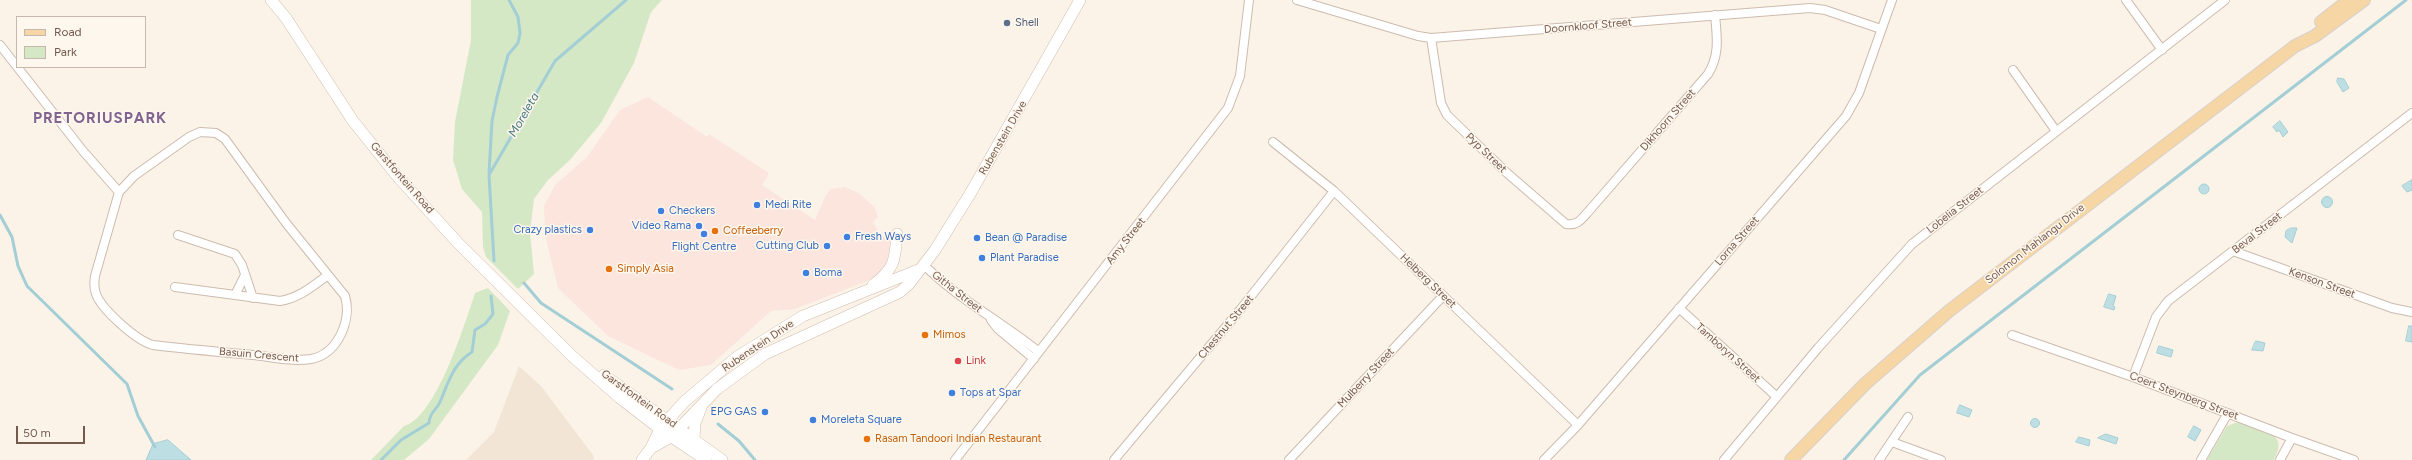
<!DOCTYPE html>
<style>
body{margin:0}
#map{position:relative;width:2412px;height:460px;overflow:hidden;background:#fbf3e7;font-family:Figtree,sans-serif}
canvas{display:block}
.legend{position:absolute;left:16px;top:16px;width:130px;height:52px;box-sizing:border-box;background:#fef7ee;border:1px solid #c7b8ae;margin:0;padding:5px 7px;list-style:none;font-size:12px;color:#745a4d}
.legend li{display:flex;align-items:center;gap:8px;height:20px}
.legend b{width:20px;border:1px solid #c7b8ae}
.scale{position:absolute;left:16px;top:426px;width:69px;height:18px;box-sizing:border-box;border:2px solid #745a4d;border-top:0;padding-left:5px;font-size:12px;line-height:14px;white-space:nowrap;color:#745a4d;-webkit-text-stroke:3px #fef7ee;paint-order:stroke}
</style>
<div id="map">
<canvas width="2412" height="460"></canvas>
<ul class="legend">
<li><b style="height:5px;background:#f6d6a4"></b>Road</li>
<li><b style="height:11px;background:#d5e8c6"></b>Park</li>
</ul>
<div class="scale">50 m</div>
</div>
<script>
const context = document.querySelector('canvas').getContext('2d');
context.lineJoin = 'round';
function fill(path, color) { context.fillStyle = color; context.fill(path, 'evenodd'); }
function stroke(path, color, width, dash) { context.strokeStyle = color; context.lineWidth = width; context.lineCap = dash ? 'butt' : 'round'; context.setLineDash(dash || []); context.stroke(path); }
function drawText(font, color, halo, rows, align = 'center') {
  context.font = font + ' Figtree,sans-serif'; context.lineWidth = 3; context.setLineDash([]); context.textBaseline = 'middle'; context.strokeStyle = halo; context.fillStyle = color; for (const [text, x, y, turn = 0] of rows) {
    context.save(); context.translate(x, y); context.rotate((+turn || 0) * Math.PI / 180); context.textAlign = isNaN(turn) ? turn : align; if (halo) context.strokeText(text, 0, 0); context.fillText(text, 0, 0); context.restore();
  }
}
const residential = new Path2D(`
 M519,366L541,386L593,455L594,460H466L494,432Z`);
const commercial = new Path2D(`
 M648,97L707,137L709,134L769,173L762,185L815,220L826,195L831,189L845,187L860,194L875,208L878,217L873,222L881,236L887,237L892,242L891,262L875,278L795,309L771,311L711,365L679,370L608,336L558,288L545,235L544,206L555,185L587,157L620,110Z`);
const green = new Path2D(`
 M471,0H662L651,12L634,63L601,123L569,161L548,180L534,199L530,232L534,274L518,289L486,257L483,247L482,212L462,189L453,160L455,122L471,40Z
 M488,288L510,311L498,345L429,439L404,460H371L404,426C436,418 465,323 475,293Z
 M2235,423C2242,422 2249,426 2256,428C2275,435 2285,438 2274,460H2207L2227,426Z`);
const water = new Path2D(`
 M2338,78L2344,79L2349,88L2343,92L2337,82Z
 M2280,121L2288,132L2283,137L2279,130L2277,132L2273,127Z
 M2412,180V190L2407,192L2402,186Z
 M2199 189a5 5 0 1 1 10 0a5 5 0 1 1-10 0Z
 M2321.5 202a5.5 5.5 0 1 1 11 0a5.5 5.5 0 1 1-11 0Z
 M2291,228H2297L2292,243L2285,237L2286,231Z
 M2109,294L2116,296L2113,306L2115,307L2114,310L2104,307Z
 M2409,326H2412V342L2406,341Z
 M2256,341L2265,343L2263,351L2252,350Z
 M2159,346L2173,350L2171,357L2157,353Z
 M1960,405L1972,410L1969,417L1957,413Z
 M2030.5 423a4.5 4.5 0 1 1 9 0a4.5 4.5 0 1 1-9 0Z
 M2194,426L2201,430L2195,441L2188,437Z
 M2106,434L2118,438L2116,444L2098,438Z
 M2079,437L2090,440L2089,446L2076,442Z
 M168,440L191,460H146L153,444Z`);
const stream = new Path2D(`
 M489,173L492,121L497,97L508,55L518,43L520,33L518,17L509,0
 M0,215L12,237L18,266L27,286L127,384L138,416L155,447
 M494,261L489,175L555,61L626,0
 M524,283L541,303L672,389
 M718,424L739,441L755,460
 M381,460L401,440L429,423C430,411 436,411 440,402C449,381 453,364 472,352L475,330L485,324L493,314L491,296
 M1844,460L1920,375L2406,0`);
const street = new Path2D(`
 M1297,0L1418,36L1431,38L1810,8L1825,10L1881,29
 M2126,0L2162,50
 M1431,38L1441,103L1447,115L1507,173L1566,224C1577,226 1581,220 1588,212L1708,74C1720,55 1717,37 1715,15
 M0,45L83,151L119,192
 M2013,70L2056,131
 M200,132L216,133L225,139L286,223L345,296C352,320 338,354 311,359C292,362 272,357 253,355C220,352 186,349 153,345C137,341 102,310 96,294C94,288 94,282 95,276L119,192L134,176L189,137Z
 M1273,142L1334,191L1578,425
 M178,235L235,254L242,265L253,298
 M2233,251L2392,308L2412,312
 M924,265C958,299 1002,322 1039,352
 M175,287L280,301C299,298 313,286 328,275
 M235,295L245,275
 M1679,308L1777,397
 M991,320L998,329L1034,359
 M2012,335L2133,377L2292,438L2354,460
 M2133,377L2156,317L2168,301L2412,113
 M1892,442L1941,460
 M955,460L1228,108L1240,76L1249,0
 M1114,460L1240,310L1334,191
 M1289,460L1443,296
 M1544,460L1578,425L1846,116L1859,93L1892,0
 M1724,460L1818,348L1912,244L2225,0
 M1879,460L1908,417
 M2201,460L2228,413
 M2280,460L2292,438`);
const secondary = new Path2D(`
 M271,0L286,18L353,121L398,177L458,243L572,356L620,398L660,429L706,460
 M873,285C895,269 895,260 897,234
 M604,375L722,460
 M694,439L695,423L701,408
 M651,448L671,437L717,389L765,354L900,292L909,284L935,250L970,194L1080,0
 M642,460L651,448L660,429L684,402L737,357L803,316L918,270`);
const primary = new Path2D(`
 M2321,22L2349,0
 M1791,460L1865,384L1949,311L2295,46L2315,36L2364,0`);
const markers = [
 [1007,23,4,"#5c6f8a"],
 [757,205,4,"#3f7fe0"],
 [661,211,4,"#3f7fe0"],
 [699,226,4,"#3f7fe0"],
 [590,230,4,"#3f7fe0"],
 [715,231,4,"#e8710a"],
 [704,234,4,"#3f7fe0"],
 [847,237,4,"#3f7fe0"],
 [977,238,4,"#3f7fe0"],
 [827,246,4,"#3f7fe0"],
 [982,258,4,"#3f7fe0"],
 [609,269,4,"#e8710a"],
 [806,273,4,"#3f7fe0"],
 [925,335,4,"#e8710a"],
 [958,361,4,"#e0444e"],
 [952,393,4,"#3f7fe0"],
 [765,412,4,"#3f7fe0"],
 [813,420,4,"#3f7fe0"],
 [867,439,4,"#e8710a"]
];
const serviceNames = [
 ["Shell",1015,23]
];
const streetNames = [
 ["Doornkloof Street",1588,26,-5],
 ["Dikhoorn Street",1668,120,-49],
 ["Rubenstein Drive",1003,138,-60],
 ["Pyp Street",1486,153,44],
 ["Garstfontein Road",402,178,49],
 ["Lobelia Street",1955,210,-38],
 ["Beval Street",2257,233,-38],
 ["Amy Street",1126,241,-52],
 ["Lorna Street",1737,241,-49],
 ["Solomon Mahlangu Drive",2035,244,-38],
 ["Helberg Street",1428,281,44],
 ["Kenson Street",2322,283,20],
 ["Githa Street",957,292,38],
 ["Chestnut Street",1226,327,-50],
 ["Rubenstein Drive",758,346,-34],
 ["Tamboryn Street",1728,353,42],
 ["Basuin Crescent",259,355,5],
 ["Mulberry Street",1366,378,-47],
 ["Coert Steynberg Street",2184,396,21],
 ["Garstfontein Road",639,399,36]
];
const shopNames = [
 ["Medi Rite",765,205],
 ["Checkers",669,211],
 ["Video Rama",691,226,"right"],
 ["Crazy plastics",582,230,"right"],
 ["Fresh Ways",855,237],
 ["Bean @ Paradise",985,238],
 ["Cutting Club",819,246,"right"],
 ["Flight Centre",704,247,"center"],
 ["Plant Paradise",990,258],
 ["Boma",814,273],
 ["Tops at Spar",960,393],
 ["EPG GAS",757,412,"right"],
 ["Moreleta Square",821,420]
];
const foodNames = [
 ["Coffeeberry",723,231],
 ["Simply Asia",617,269],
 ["Mimos",933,335],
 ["Rasam Tandoori Indian Restaurant",875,439]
];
const healthNames = [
 ["Link",966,361]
];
const waterNames = [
 ["Moreleta",524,115,-60]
];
const districtNames = [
 ["PRETORIUSPARK",100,119]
];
fill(residential, '#f3e5d6');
fill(commercial, '#fbe5dc');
fill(green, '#d5e8c6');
fill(water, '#bddfe4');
stroke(water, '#a3ced5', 1);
stroke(stream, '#a3ced5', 3);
stroke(street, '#cdbbae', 10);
stroke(secondary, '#d1bdae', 12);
stroke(primary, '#d8d1cd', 14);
stroke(street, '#fff', 8);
stroke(secondary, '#fff', 11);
stroke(primary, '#f6d6a4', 12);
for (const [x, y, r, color] of markers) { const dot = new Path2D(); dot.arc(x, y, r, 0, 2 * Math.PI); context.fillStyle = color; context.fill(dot); stroke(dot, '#fef7ee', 1.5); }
drawText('11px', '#4e5e75', '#fef7ee', serviceNames, 'left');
drawText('11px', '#745a4d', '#fef7ee', streetNames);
drawText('11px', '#366cbe', '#fef7ee', shopNames, 'left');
drawText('11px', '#c56008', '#fef7ee', foodNames, 'left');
drawText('11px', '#be3a42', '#fef7ee', healthNames, 'left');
drawText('italic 12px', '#44777f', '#fef7ee', waterNames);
context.letterSpacing = '1px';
drawText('bold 15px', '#816590', '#fef7ee', districtNames);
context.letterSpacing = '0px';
</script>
